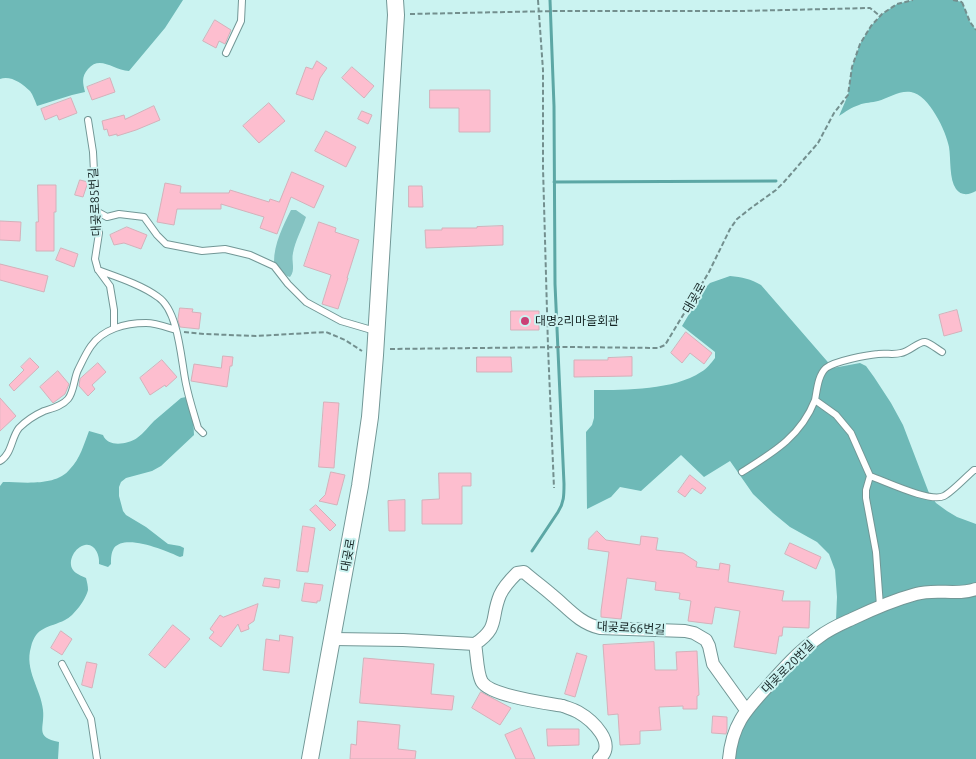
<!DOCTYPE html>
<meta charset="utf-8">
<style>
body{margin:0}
canvas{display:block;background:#cbf3f1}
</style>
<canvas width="976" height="759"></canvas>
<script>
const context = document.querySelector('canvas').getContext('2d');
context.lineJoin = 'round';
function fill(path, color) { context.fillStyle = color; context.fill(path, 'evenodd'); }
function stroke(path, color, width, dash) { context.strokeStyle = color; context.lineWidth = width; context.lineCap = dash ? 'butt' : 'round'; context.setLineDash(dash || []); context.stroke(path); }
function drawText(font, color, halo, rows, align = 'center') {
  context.font = font + ' Ubuntu,"Noto Sans KR",sans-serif'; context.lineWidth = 4; context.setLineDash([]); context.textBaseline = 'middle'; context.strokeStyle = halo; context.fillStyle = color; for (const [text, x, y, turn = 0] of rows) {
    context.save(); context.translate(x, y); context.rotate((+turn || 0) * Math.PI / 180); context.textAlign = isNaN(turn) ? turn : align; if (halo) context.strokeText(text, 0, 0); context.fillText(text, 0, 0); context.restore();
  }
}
const green = new Path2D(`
 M291,210H296L306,217C302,229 295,241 293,253C291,261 296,270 290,277L287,276L274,262C274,244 283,226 291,210Z`);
const forest = new Path2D(`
 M0,0H183L165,28L129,71C113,70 100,55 88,69C81,77 83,83 85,92L72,95L37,106C35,101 33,95 30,91C22,83 10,75 0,79Z
 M913,0H953L962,2L970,22L976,30V191C969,195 961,196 956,189C949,179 951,159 949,147C946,131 929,95 911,92C900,90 888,98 878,101C872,103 865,102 859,105C852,107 845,112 839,116L848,95L852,67L860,44L871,26L882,14L897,4Z
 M730,276C742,277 751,279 761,285L833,368L860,363L866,366L874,377L891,403L903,425L929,493L936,503L947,511L957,517L976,524V759H734L740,733L747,720L757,707L836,620L837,597L835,570L829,554L817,542L790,527L773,513L753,494L730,461L704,477L681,455L641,491L620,487L611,497L587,509L586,432L592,425L594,418V390C626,390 674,390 701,372C707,369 711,363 715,358V352L682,326L704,289L710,283Z
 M186,397L193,415L194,435L161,466L152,471L126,478L121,482L119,487V496L123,511L126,515L146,527L168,544L180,546L184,548L183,556L180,557C167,551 125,533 114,548C111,553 111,558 111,564L108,567L99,564C100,556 95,543 85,545C75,547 67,561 73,570C76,574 82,576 86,578C87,582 88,586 88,590C86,599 74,616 65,620C49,628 36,626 31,647C24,670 41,689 43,710C45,728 34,737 59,742L58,759H0V486L3,482C23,482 56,487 70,469C80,459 84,444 89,431L103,435C108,448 128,444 137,438C144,433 149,426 154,421C163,413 172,406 181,398Z`);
const stream = new Path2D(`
 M554,182L776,181
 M532,551L558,512C564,503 564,495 564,484L555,284L554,106L550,0`);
const building = new Path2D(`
 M215,20L231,30L225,44L219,41L216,48L203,41Z
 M317,61L327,68L320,78L313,100L296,94L306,67L312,69Z
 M352,67L374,86L364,98L342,78Z
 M110,78L115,92L92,100L87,87Z
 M430,90H490V132H459V108H430Z
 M71,98L77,113L59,120L57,115L45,120L41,109Z
 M269,103L285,121L259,143L243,126Z
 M154,106L160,120L136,130L117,136V134L109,136L107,129L104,130L102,121L124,115L125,119Z
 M362,111L372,115L368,124L358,119Z
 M326,131L356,147L346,167L315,151Z
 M292,172L324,186L314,208L291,197L277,234L260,228L264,217L221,204V209H177L174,225L157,222L165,183L181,186L180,193H229L230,190L269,202L270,199L279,202Z
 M80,180L88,182L83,197L75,195Z
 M38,185H56V212H54V251H36V222H38Z
 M409,186H422L423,207H409Z
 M0,221L21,222L20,241L0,240Z
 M319,222L336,228L335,232L359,240L347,278H348L338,309L322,304L331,275L304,266Z
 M503,226V245L426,248L425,230H442V228H477V227Z
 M127,227L147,235L141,249L124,243L114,245L110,235Z
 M61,248L78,254L74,267L56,260Z
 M0,264L48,276L44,292L0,280Z
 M180,308L193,309L192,312L201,313L199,329L180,327L178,320Z
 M957,310L962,331L944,336L939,315Z
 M511,311H539V330H511Z
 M686,332L712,353L704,364L690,353L682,363L671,353Z
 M223,356L233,357L232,366H230L227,387L191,381L194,364L221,368Z
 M477,357H511L512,372H477Z
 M632,357V376L574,377V360H608V358Z
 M30,358L39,367L14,391L9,385L24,370L21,367Z
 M162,360L177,377L166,387L165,385L150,395L140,378Z
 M98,363L106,372L92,385L95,389L88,396L79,386L80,379Z
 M58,371L69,384L65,394L53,403L40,387Z
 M0,398L16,416L0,431Z
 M324,402L339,403L334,468L319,467Z
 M331,472L345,475L337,505L319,501L325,495Z
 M439,473H471V486H462V524H422V500L439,499Z
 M690,475L706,488L701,494L692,488L685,497L678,492Z
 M405,500V531H389L388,501Z
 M316,505L336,525L330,531L310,510Z
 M303,526L315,528L308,572L297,571Z
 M597,531L606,540L640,545L641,536L658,538L656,550L683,553L697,562L696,567L719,570L720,563L730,565L728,582L784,591L782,601H810L809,628L783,627L782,636H779L776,654L734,647L740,611L715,607L712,624L688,621L691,601L679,599L680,593L655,590L656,582L627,578L621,619L601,617V611L609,552L588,549L589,539Z
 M790,543L821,557L816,569L785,554Z
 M265,578L280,580L279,588L263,586Z
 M305,583L323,585L320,601H317V603L302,601Z
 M258,604L254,621L248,625L249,629L241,632L238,624L221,647L209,638L214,632L210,629L220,615L223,617Z
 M173,625L190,639L165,668L149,655Z
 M61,631L72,639L62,655L51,648Z
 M280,635L293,637L289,673L263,670L266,639L279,641Z
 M654,642L655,670H677L676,652L697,651L699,695L697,696V709H683V706L659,707L661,730L640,731V744L620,745L618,714L608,715L603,645Z
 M577,653L587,656L575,697L565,694Z
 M364,658L434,664L431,694L454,696L452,710L360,703Z
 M87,662L97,664L92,688L82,685Z
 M481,692L511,708L500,725L472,708Z
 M713,716L727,717V730L726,734L712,733Z
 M358,721L400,725L398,749L416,751L415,759H350L351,744L356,745Z
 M521,728L535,759H516L505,735Z
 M547,729H579V745L548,746Z`);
const path = new Path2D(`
 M538,0L543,70V168L548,347L554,488
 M953,0L962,2
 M962,2L970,22L976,30
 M410,14L557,11H742L870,8L880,16
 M184,332L205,334L256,336L326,332L345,340L362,351
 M390,349L566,347L658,348L665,345L709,272L730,229L737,219L751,208L776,190L784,182L818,143L834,113L848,95L852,67L860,44L871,26L882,14L897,4L913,0`);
const service = new Path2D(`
 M226,53L241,21L242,0
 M88,120L93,152L96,211L99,233L95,259L98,270C117,277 142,285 158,297C179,311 181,361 186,384C189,399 194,414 198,428L203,433
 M96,211L107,217L119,214L144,217L157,235L166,244L202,251L225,249L250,255L274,266L288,284L306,302L341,321L375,331
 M99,271L110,286L114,310V328
 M0,461C12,454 11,438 19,428C26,421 35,415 44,411C53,408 62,406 68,399C74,392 74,378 78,370C82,362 86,353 91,346C103,329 125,323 146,323C156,323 166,327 176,330
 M742,472C774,452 801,436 815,400
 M870,476C885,481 930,503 944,496C952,492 967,476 974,470H976
 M880,606L876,552L866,498V490L870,476L851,433L836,415L815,400C817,390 818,375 826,368C835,361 867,355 878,354C886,353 894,355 901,353C909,352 919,341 925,342C930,343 937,349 942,352
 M62,664L91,719L97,759`);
const minor = new Path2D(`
 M333,639L403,640L475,644C500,627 490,619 500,595C504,586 511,579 517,573L524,572C533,580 543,587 552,595C568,608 579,623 600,628L685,631L694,633L706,640L709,646L713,664L746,710
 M475,644C477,654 477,674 482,682C491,696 546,703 563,706C568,708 573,709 578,712C592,720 618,744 599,759
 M729,759C732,725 745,711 767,687C783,669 799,651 819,637C829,629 841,624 852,619C873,609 894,600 916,594C936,588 957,596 976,589`);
const tertiary = new Path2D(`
 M310,759L360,486L370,417L375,355L396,15L395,0`);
const markers = [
 [525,321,5,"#cb4076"]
];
const streetNames = [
 ["대곶로85번길",95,202,-93],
 ["대곶로",694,298,-60],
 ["대곶로",348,555,-80],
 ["대곶로66번길",631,628,3],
 ["대곶로20번길",788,667,-45]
];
const poiNames = [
 ["대명2리마을회관",535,321]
];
fill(green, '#85c3c2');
fill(forest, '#6eb9b7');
stroke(stream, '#5ca7a5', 3);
fill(building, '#fdbecf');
stroke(building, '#d3b1ba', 1);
stroke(service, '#729796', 8);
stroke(minor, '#729796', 14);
stroke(tertiary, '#729796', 18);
stroke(path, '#738f8e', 2, [5, 2.5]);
stroke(service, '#fff', 6);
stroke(minor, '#fff', 12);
stroke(tertiary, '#fff', 16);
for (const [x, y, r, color] of markers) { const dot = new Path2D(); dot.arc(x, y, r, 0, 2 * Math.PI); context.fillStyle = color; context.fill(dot); stroke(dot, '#cbf3f1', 2); }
drawText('12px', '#162525', '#cbf3f1', streetNames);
drawText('12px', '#162525', '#cbf3f1', poiNames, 'left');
</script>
